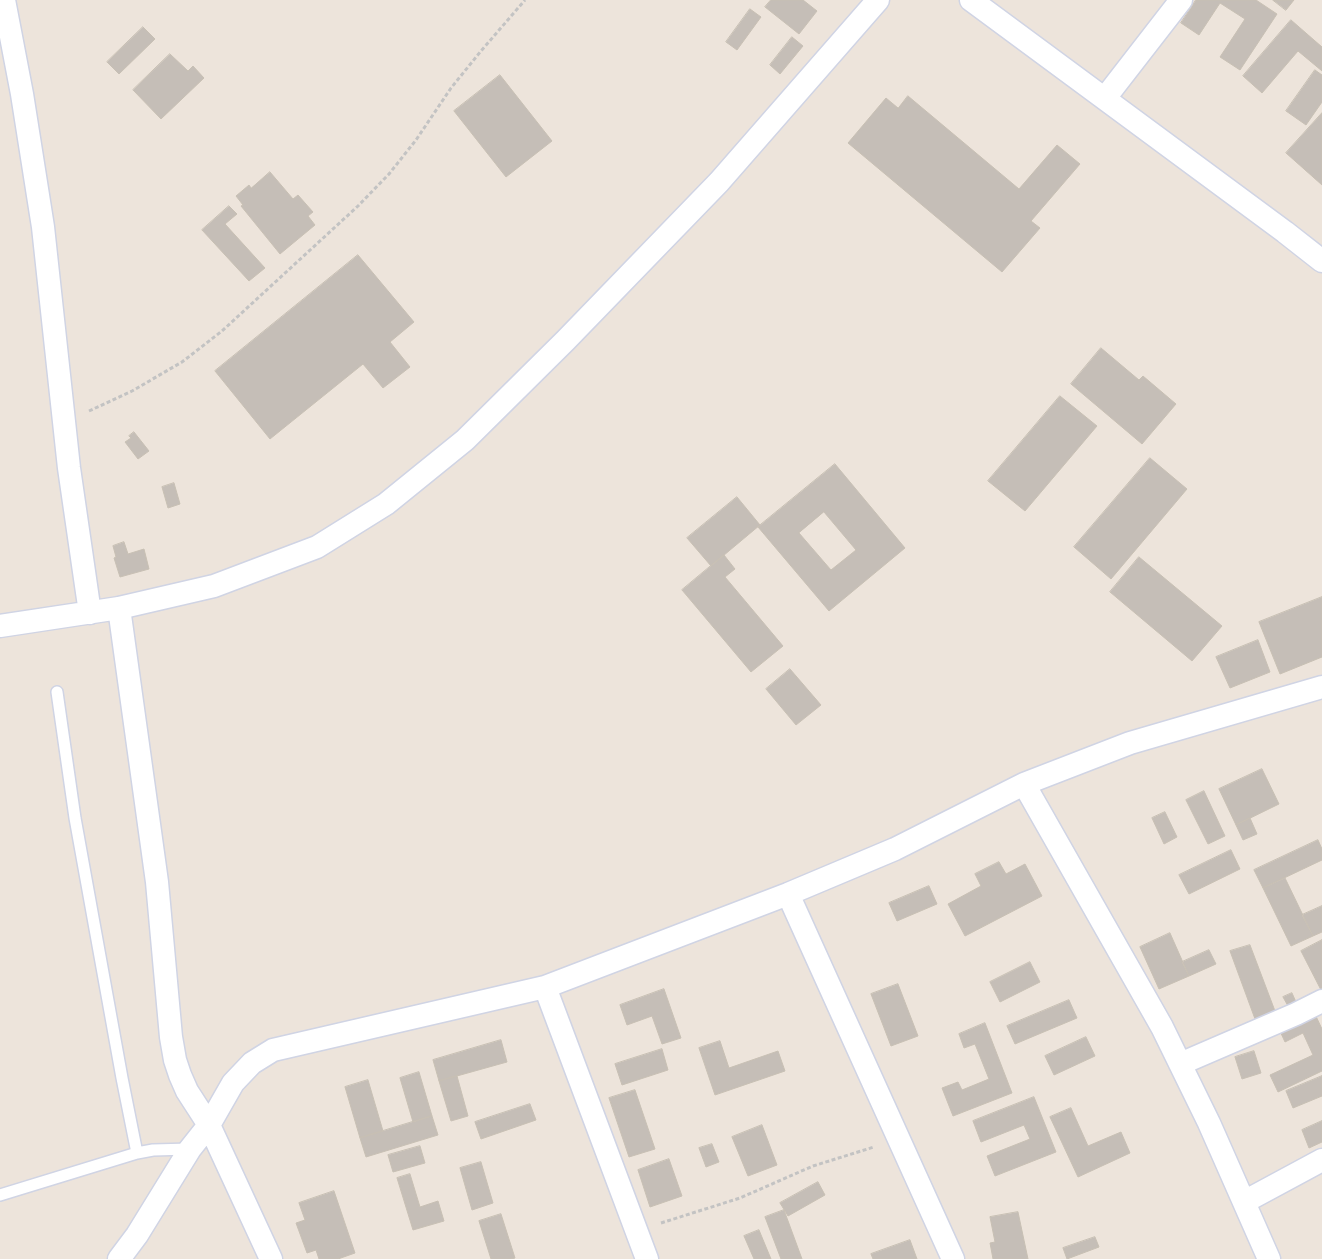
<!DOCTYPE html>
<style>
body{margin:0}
canvas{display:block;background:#ede4db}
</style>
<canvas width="1322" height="1259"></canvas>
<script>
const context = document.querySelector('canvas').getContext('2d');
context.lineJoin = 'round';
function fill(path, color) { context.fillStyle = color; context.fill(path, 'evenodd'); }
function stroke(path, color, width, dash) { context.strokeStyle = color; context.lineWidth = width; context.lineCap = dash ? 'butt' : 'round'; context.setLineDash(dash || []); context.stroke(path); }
const building = new Path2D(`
 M771,0H803L817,11L799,34L765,7Z
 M1196,0H1256L1277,14L1240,70L1220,57L1245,19L1220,3L1199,35L1181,23Z
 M1273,0H1294L1286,10Z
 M750,9L761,17L737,50L726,42Z
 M1291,20L1322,47V71L1298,51L1262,93L1243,76Z
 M143,27L155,39L119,74L107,62Z
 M792,37L803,46L780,74L770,65Z
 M170,54L188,71L193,66L204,78L161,119L133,90Z
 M1315,70L1322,75V102L1306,125L1286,111Z
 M500,75L552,141L506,177L454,111Z
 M908,96L1019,189L1057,145L1080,164L1031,221L1040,228L1002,272L848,143L886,98L898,108Z
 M1322,113V185L1286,153Z
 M270,172L293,199L298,195L313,212L308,216L315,225L280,254L241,206L243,205L236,196L249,185L251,188Z
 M229,206L237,214L225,224L265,268L249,281L202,230Z
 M358,255L414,322L390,342L410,367L383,388L363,364L270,439L215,371Z
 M1101,348L1139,380L1143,376L1176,404L1142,444L1071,384Z
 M1060,396L1097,426L1025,511L988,481Z
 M134,432L149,451L138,459L125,442L131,438L129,436Z
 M1150,458L1187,489L1111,579L1074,547Z
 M835,464L905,548L829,611L758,527ZM824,512L856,550L831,570L799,533Z
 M174,483L180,504L168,508L162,487Z
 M737,497L760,525L711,566L687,538Z
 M124,542L128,554L144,549L149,569L120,577L114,558L116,557L113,546Z
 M724,555L735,569L725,577L783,646L751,672L682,590Z
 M1139,557L1222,626L1192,661L1110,592Z
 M1322,597V657L1280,674L1259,622Z
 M1258,640L1270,672L1230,688L1216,657Z
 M790,669L821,705L796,725L766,689Z
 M1262,769L1279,804L1236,825L1219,789Z
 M1204,791L1225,836L1208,844L1186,800Z
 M1165,812L1177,837L1164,844L1152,818Z
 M1250,818L1257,834L1243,840L1236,825Z
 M1318,840L1322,849V860L1263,888L1254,870Z
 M1231,850L1240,869L1189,894L1179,875Z
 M999,862L1006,874L1025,864L1042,896L965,936L948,904L981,886L975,874Z
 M1285,878L1313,936L1291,946L1263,888Z
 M929,886L937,904L897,921L889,903Z
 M1322,906V932L1313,936L1302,915Z
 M1170,933L1189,976L1159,989L1140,947Z
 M1322,940V990H1321L1301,951Z
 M1250,945L1275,1011L1255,1019L1230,951Z
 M1209,950L1216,964L1189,976L1182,962Z
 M1030,962L1040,982L1000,1002L990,982Z
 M898,984L918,1036L891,1046L871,994Z
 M664,989L681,1038L662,1044L652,1016L627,1025L620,1005Z
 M1292,993L1296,1002L1288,1006L1283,997Z
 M1069,1000L1077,1018L1015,1044L1007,1026Z
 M1314,1012L1322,1029V1071L1278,1092L1270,1075L1313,1055L1303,1033L1285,1042L1279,1029Z
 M985,1023L1012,1093L953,1116L942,1088L958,1082L962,1090L989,1079L975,1044L964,1048L959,1034Z
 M1086,1037L1095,1056L1054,1075L1045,1056Z
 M501,1040L507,1062L439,1081L433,1060Z
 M720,1041L729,1068L778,1051L785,1071L715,1095L699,1048Z
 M662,1049L668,1070L622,1085L615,1064Z
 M1254,1051L1261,1073L1242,1079L1235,1057Z
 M419,1072L432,1116L413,1122L400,1078Z
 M457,1076L468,1116L451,1121L439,1081Z
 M1322,1076V1096L1293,1108L1286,1091Z
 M368,1080L383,1131L360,1138L345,1087Z
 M635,1090L655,1149L629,1157L609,1098Z
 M1034,1097L1056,1152L995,1176L987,1156L1030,1139L1024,1125L981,1142L973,1121Z
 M530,1104L536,1120L481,1139L475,1122Z
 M1071,1108L1088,1146L1121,1132L1130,1153L1078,1177L1050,1117Z
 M432,1116L438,1135L366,1157L360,1138Z
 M1322,1121V1142L1309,1148L1302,1130Z
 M762,1125L777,1165L748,1176L732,1137Z
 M712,1144L719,1162L706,1167L699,1148Z
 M420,1146L425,1163L393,1172L388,1155Z
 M669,1159L682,1196L650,1207L638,1170Z
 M481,1162L493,1203L472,1210L460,1168Z
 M410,1174L420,1207L438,1201L444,1221L413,1230L397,1178Z
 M818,1182L825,1195L788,1216L780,1203Z
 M334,1191L355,1253L338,1259H319L316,1250L307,1253L296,1223L305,1220L299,1203Z
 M784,1210L802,1259H781L765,1217Z
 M1018,1212L1028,1259H993L990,1243L995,1242L990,1217Z
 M501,1214L515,1258L511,1259H491L479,1221Z
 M759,1230L771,1259H754L744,1236Z
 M1095,1237L1099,1247L1067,1259L1063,1248Z
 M910,1240L917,1259H873L871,1254Z`);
const path = new Path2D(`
 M89,411L132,391L182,362L222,331L358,206L389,174L416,140L451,88L481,51L525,0
 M661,1223L740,1198L813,1166L874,1147`);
const service = new Path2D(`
 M57,692L75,818L122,1078L137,1153
 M0,1195L137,1153L153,1150L190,1149`);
const minor = new Path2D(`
 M4,0L22,94L43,227L69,468L90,613
 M971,0L1285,232L1322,261
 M1105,98L1181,0
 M119,608L157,882L171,1037L175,1060L180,1075L187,1091L209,1125L271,1259
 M0,626L119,608L214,586L317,547L386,504L465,440L566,340L719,182L878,0
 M1024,784L1162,1027L1209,1123L1269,1259
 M788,894L953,1259
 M545,987L647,1259
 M1180,1064L1296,1014L1322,1001
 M1244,1202L1322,1160
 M119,1259L137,1235L190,1149L209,1125L233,1083L252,1063L273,1050L545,987L788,894L895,849L1024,784L1130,743L1322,687`);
fill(building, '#c5beb7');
stroke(building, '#c8c0b4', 1);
stroke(service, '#d0d4e4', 14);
stroke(minor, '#d0d4e4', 25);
stroke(path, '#c3c3c3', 3, [4, 2.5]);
stroke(service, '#fff', 11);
stroke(minor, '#fff', 22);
</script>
